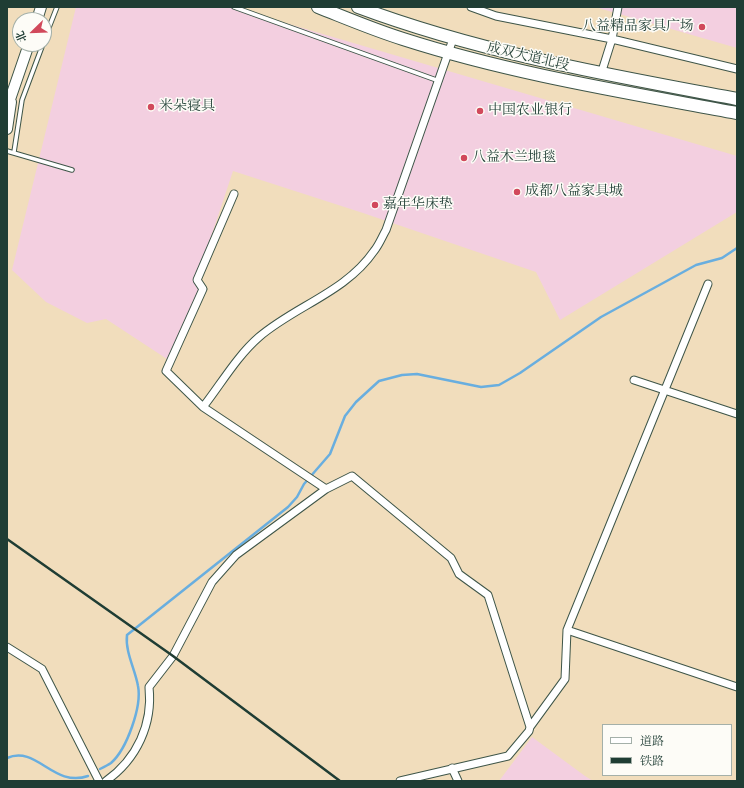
<!DOCTYPE html>
<meta charset="utf-8">
<style>
body{margin:0}
#map{position:relative;width:744px;height:788px;overflow:hidden;background:#f1ddbc;font-family:Alegreya,"Noto Serif SC",serif}
canvas{display:block}
.frame{position:absolute;inset:0;border:8px solid #1f3d34;pointer-events:none}
.legend{position:absolute;left:602px;top:724px;width:130px;height:52px;box-sizing:border-box;background:#fdfcf7;border:1px solid #a4b0a9;margin:0;padding:5px 7px;list-style:none;font-size:12px;color:#1f3d34}
.legend li{display:flex;align-items:center;gap:8px;height:20px}
.legend b{width:20px;border:1px solid #a4b0a9}
.north{position:absolute;left:12px;top:12px;width:40px;height:40px;box-sizing:border-box;background:#fdfcf7;border:1px solid #a4b0a9;border-radius:50%;rotate:247deg;font-size:11px;font-weight:700;line-height:16px;text-align:center;color:#1f3d34}
.north::after{content:'';display:block;margin:auto;width:14px;height:18px;background:#d1495b;clip-path:polygon(50% 0,100% 100%,50% 72%,0 100%)}
</style>
<div id="map">
<canvas width="744" height="788"></canvas>
<div class="frame"></div>
<ul class="legend">
<li><b style="height:5px;background:#fff"></b>道路</li>
<li><b style="height:5px;background:#1f3d34"></b>铁路</li>
</ul>
<div class="north">北</div>
</div>
<script>
const context = document.querySelector('canvas').getContext('2d');
context.lineJoin = 'round';
function fill(path, color) { context.fillStyle = color; context.fill(path, 'evenodd'); }
function stroke(path, color, width, dash) { context.strokeStyle = color; context.lineWidth = width; context.lineCap = dash ? 'butt' : 'round'; context.setLineDash(dash || []); context.stroke(path); }
function drawText(font, color, halo, rows, align = 'center') {
  context.font = font + ' Alegreya,"Noto Serif SC",serif'; context.lineWidth = 3; context.setLineDash([]); context.textBaseline = 'middle'; context.strokeStyle = halo; context.fillStyle = color; for (const [text, x, y, turn = 0] of rows) {
    context.save(); context.translate(x, y); context.rotate((+turn || 0) * Math.PI / 180); context.textAlign = isNaN(turn) ? turn : align; if (halo) context.strokeText(text, 0, 0); context.fillText(text, 0, 0); context.restore();
  }
}
const built = new Path2D(`
 M76,7H231L737,156V212L560,320L536,272L363,213L233,171L195,285L200,290L167,359L106,319L87,323L46,302L12,270Z
 M595,7H737V48Z
 M532,737L585,776L593,781H499Z`);
const stream = new Path2D(`
 M7,758C37,745 53,788 88,776
 M100,769C104,767 108,765 111,763C127,749 142,706 138,686C135,669 125,652 127,635L288,507L297,497L304,484L330,454L345,416L356,402L379,381L402,375L417,374L481,387L499,385L520,373L601,317L696,265L722,258L737,248`);
const service = new Path2D(`
 M234,7L439,81
 M44,40L57,7
 M7,151L72,170
 M14,152L22,100L43,44`);
const minor = new Path2D(`
 M471,7L496,16L612,39L737,69
 M601,74L612,39L618,7
 M234,194L197,280L203,289L166,371L203,407L326,489
 M634,380L737,414
 M203,407C221,384 237,356 259,337C295,306 346,292 374,251C379,245 382,237 386,230L453,39
 M567,630L737,687
 M7,647L42,669L99,781
 M530,727L565,679L567,630L708,284
 M452,768L458,781
 M106,781C137,759 153,724 149,687L173,656L212,582L236,555L326,489L352,476L451,558L459,574L488,595L530,727L529,731L508,756L400,781`);
const secondary = new Path2D(`
 M37,20L41,7
 M7,108L29,44
 M7,129L11,102`);
const primary = new Path2D(`
 M318,7C346,18 374,30 403,39C512,74 625,92 737,113
 M358,7C481,53 609,75 737,99`);
const rail = new Path2D(`
 M7,539L173,656L340,781`);
const markers = [
 [702,27,4,"#d1495b"],
 [151,107,4,"#d1495b"],
 [480,111,4,"#d1495b"],
 [464,158,4,"#d1495b"],
 [517,192,4,"#d1495b"],
 [375,205,4,"#d1495b"]
];
const poiNames = [
 ["八益精品家具广场",694,27,"right"],
 ["米朵寝具",159,107],
 ["中国农业银行",488,111],
 ["八益木兰地毯",472,158],
 ["成都八益家具城",525,192],
 ["嘉年华床垫",383,205]
];
const streetNames = [
 ["成双大道北段",528,57,13]
];
fill(built, '#f3cfe0');
stroke(stream, '#69aedf', 2.5);
stroke(service, '#3e5548', 5.5);
stroke(minor, '#3e5548', 9);
stroke(secondary, '#3e5548', 12);
stroke(primary, '#3e5548', 14);
stroke(service, '#fff', 3.5);
stroke(minor, '#fff', 7);
stroke(secondary, '#fff', 10);
stroke(primary, '#fff', 12);
stroke(rail, '#1f3d34', 2.5);
for (const [x, y, r, color] of markers) { const dot = new Path2D(); dot.arc(x, y, r, 0, 2 * Math.PI); context.fillStyle = color; context.fill(dot); stroke(dot, '#fdfcf7', 1.5); }
drawText('14px', '#1f3d34', '#fdfcf7', poiNames, 'left');
drawText('14px', '#1f3d34', '#fdfcf7', streetNames);
</script>
